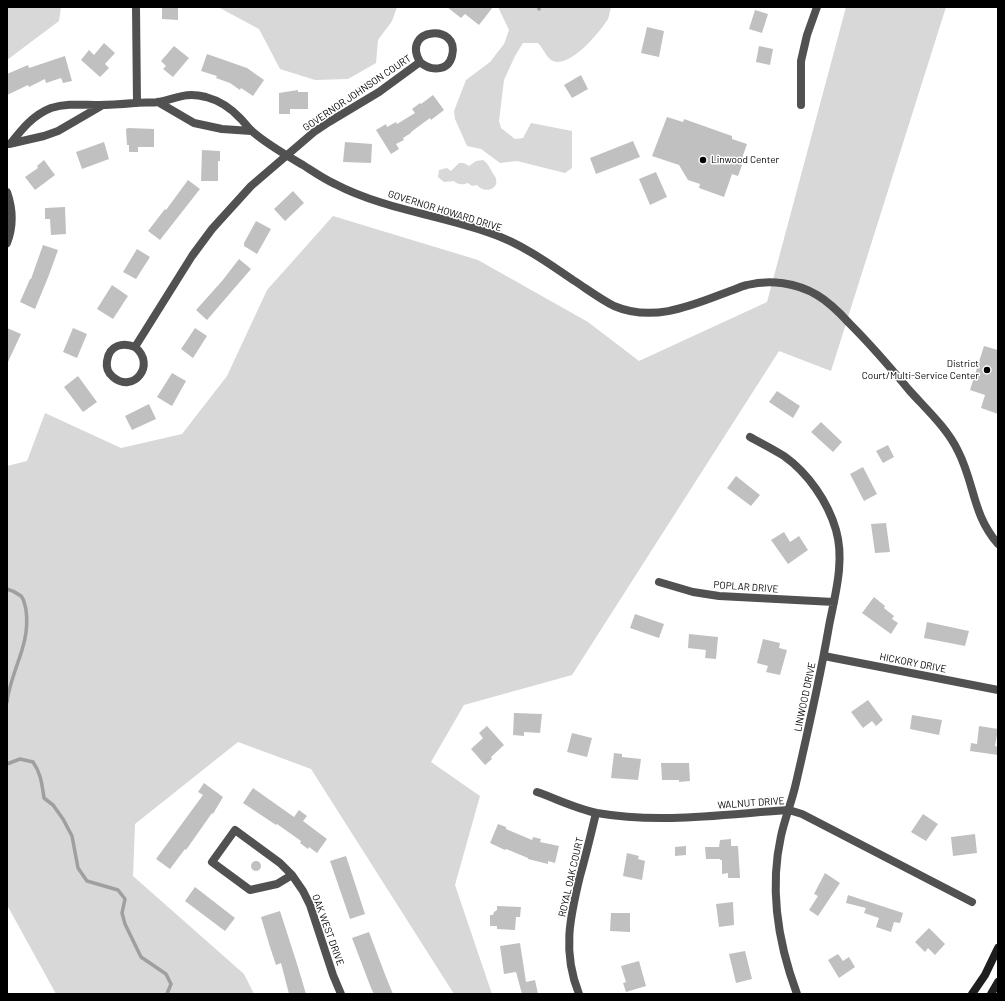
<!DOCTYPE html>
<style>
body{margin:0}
#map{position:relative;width:1005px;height:1001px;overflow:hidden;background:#fff;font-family:Barlow,sans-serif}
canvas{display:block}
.frame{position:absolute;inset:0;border:8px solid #000;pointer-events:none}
</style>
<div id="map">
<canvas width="1005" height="1001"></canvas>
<div class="frame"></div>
</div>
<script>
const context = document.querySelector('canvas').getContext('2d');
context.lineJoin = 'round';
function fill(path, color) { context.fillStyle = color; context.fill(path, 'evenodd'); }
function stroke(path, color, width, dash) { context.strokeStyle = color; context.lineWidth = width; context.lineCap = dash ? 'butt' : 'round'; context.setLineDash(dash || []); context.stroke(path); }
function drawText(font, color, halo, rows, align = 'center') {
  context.font = font + ' Barlow,sans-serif'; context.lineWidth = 3; context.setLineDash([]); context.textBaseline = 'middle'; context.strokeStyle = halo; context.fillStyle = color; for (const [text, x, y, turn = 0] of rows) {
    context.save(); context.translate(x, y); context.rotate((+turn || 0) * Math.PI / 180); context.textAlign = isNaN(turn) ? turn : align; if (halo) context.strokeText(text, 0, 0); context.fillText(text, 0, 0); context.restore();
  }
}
const green = new Path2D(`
 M7,7H61L59,21L7,60Z
 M218,7H397L392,21L378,40L376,63L348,79L315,80L280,69L259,29Z
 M498,7H611C610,11 609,16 608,19C600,32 568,71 551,60C546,56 542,47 538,43H523L515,56L504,80L499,121L501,128L515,139L523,138L531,123L572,131V168L565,173L517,161L500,163L481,149L467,146L455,119L454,111L466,80L490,62L504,44L509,30Z
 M846,7H946L831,371L779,351L572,675L464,705L431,762L480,796L455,885L492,994H454L311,769L238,742L135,824L133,876L244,974L254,994H56L7,905V466L27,461L45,413L121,448L182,434L227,376L267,290L333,216L478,260L588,322L639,361L767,302Z
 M483,160C488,164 488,165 491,170C492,173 495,175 496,179C499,191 482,193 477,185L472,186L468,183C462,185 458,185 454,181L444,182L438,177L439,170L447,168L451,171L459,163H464L469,166L476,161Z`);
const stream = new Path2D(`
 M539,9V7
 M7,589C11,590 17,593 21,596C24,599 25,605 26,610C31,645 11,669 7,702
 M7,764L20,759L33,762C41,773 42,785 44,798L53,805L63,819L72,836L78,868L87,881L118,890L125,899L122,913L125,924L141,957L166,974L171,984L167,994`);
const building = new Path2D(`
 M162,7H178V20L162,19Z
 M447,7H493L479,25L465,14L461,18Z
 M755,10L768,14L762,33L749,29Z
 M647,27L664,31L659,57L641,53Z
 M104,43L115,53L105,64L109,68L100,77L81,60L89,50L94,55Z
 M174,46L189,58L173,77L163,69L166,66L161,61Z
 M759,46L773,49L770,65L756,62Z
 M207,54L247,68L264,80L253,96L241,88L240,90L230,83L216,78L217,76L201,71Z
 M65,56L72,81L63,83L61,78L46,83L45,79L29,87L28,85L7,95V74L28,65L29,68Z
 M581,75L588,89L572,98L564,85Z
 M298,90V92H308V109H290V114H279V93Z
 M433,95L444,110L431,120L430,118L411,132V133L403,138L404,140L396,144L399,149L391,154L376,130L386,124L387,127L396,122L397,124L415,113L412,109L420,103L421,104Z
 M667,117L683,122L684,119L732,136V139L747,144L740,164L742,165L738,176L732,174L724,197L699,188L700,184L688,180L679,165L652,156Z
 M128,128L154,129V147H138V152H129V145H127L126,129Z
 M633,141L640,157L596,174L590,158Z
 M104,142L109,159L82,169L76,152Z
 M345,142L372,144L371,163L343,162Z
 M202,150L220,151V161H218V181H201Z
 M44,160L55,175L35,190L25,177L38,168L37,166Z
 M656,172L667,197L650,205L639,179Z
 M188,180L200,189L160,240L148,231L165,209L166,210Z
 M293,191L304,203L285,221L274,209Z
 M65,207L66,234L51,235L50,219H45V208Z
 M256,221L271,229L257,254L244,246V243Z
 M43,245L58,250L49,275L35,309L20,302L30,279H31Z
 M137,249L150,257L136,279L123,272Z
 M239,259L251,269L207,320L196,310L222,281Z
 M112,285L128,296L113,319L97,309Z
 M7,328L21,334L7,364Z
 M73,328L87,334L77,358L63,352Z
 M195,328L207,336L193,358L181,349Z
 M984,346L998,350V414L981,408L985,395L970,390Z
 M172,373L186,381L172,406L157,397Z
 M78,376L97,402L83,412L64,387Z
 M777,391L800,406L793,418L769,402Z
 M149,404L156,419L132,430L125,416Z
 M821,422L842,442L833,452L811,432Z
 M888,445L894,457L883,463L876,451Z
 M863,467L877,494L864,501L850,474Z
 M736,476L760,495L751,506L727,488Z
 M886,523L890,552L875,553L871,524Z
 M784,532L790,542L799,536L808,550L788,564L771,540Z
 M874,597L885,606L884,608L894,616L892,619L898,623L891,634L862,613Z
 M635,614L664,624L659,638L630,628Z
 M927,622L969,631L965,646L924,638Z
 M689,634L718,637L716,659L705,658L706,650L688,648Z
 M763,639L780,643L779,648L787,650L780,675L766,672L768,666L757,663Z
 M868,700L883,720L876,726L872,721L863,728L851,712Z
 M514,713L542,714L540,733L524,732V736L513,735Z
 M912,715L942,720L939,735L910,729Z
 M487,726L504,745L491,757L492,759L485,765L471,749L483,738L479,733Z
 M979,726L998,729L995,746L998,747V755L970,751L971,743L977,744Z
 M572,733L592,738L587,757L567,752Z
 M614,753L622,754V757L641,759L638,780L611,778Z
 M661,763H689L690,781L679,782V780H662Z
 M204,783L223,797L213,814L212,813L186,850L185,849L170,869L156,859L203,795L198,792Z
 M253,788L294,817L299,810L307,816L303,821L327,839L317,853L309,847L308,849L300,843L301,841L277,824L276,825L243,803Z
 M923,814L938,824L926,841L911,832Z
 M498,824L506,827V829L532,840L533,837L541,839L540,842L559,846L555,863L548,861V864L528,859V858L506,849L505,850L490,843Z
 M975,834L977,853L953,856L951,837Z
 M731,839V846H738L740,878H728V873L722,874V860H720V859H706L705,847H719L720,840Z
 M686,846V855L675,856V847Z
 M627,853L639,856L638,859L645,861L642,880L623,876Z
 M346,856L365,914L350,919L330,861Z
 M251 866a5 5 0 1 1 10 0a5 5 0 1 1-10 0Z
 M825,873L840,883L818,916L809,910L818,896L814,894Z
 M195,887L235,918L225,931L185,901Z
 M848,895L903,913L900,923L894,922L891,932L876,927L879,918L864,913L866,908L846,903Z
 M733,902L734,925L719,927L716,904Z
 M497,906L521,907L520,917H516L515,930L497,929V926H490V915H493L494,912L497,910Z
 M280,911L298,967L306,994H289L281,963L276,965L270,947L261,917Z
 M611,913H630V932L610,931Z
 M929,928L945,944L935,955L928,948L925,952L915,942Z
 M369,932L386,977L393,994H374L371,988L352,938Z
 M520,943L526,982L535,980L538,994H522L516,972L504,974L500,946Z
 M745,951L752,979L736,983L729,954Z
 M838,954L843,961L849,957L855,967L839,978L828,960Z
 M639,961L646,986L626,992L623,983L626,982L621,966Z`);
const street = new Path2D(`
 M136,7L137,103
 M158,102L194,123L222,129L251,131
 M801,105V61L807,35L817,7
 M11,143C22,129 33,115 51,108C67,103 82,105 99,105C111,105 123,104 135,103C143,102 151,103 159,102C178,98 185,92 206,97C221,101 231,108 241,119C245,123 248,128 253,132C268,145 286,155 303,165C314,172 324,179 335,184C383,209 439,215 490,233C520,243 547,262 573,280C587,289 600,299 614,306C654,323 693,305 730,291C736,289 742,286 747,285C770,279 797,283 817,295C829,302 839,312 849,323C870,344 890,367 909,390C926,409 947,428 958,451C975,484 972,514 998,544
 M9,144L44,136L58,131L101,106
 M7,192C13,209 14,225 7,243
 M135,347C123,342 109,345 107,361C106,367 108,373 113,377C133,394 157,365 135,347L192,256L212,229L251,186L314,132L329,122L379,92L420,62C430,71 448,72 452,56C461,23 400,27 420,62
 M750,437C761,443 773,449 784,456C808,473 828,502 836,530C845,561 835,595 829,626C820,679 808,731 796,783C792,801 785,818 781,836C769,890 778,943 797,994
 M659,582L693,592L719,596L834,602
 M824,656L998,690
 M537,792C557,799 577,809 597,813C660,824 726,814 789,810L802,814L972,902
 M292,875L277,884L250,890L212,862L235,830L280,863L292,875L303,891L310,905L333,975L341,994
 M579,994C562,952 570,917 580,876C586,855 591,834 596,813`);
const secondary = new Path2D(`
 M972,994L985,975L998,948
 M991,994L998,982`);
const markers = [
 [703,160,4,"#000"],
 [987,370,4,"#000"]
];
const streetNames = [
 ["GOVERNOR JOHNSON COURT",357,93,-34],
 ["GOVERNOR HOWARD DRIVE",445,211,17],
 ["POPLAR DRIVE",746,587,4],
 ["HICKORY DRIVE",913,663,11],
 ["LINWOOD DRIVE",805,697,-78],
 ["WALNUT DRIVE",751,803,-4],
 ["ROYAL OAK COURT",571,877,-77],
 ["OAK WEST DRIVE",328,930,70]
];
const poiNames = [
 ["Linwood Center",711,160],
 ["District",979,364,"right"],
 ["Court/Multi-Service Center",979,376,"right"]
];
fill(green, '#d8d8d8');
stroke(stream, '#9f9f9f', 3.5);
fill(building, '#c0c0c0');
stroke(street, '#515151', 8);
stroke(secondary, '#1e1e1e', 8);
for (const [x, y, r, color] of markers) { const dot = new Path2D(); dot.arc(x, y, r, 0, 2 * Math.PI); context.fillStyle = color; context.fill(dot); stroke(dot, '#fff', 1.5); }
drawText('10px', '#000', '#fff', streetNames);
drawText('10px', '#000', '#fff', poiNames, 'left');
</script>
